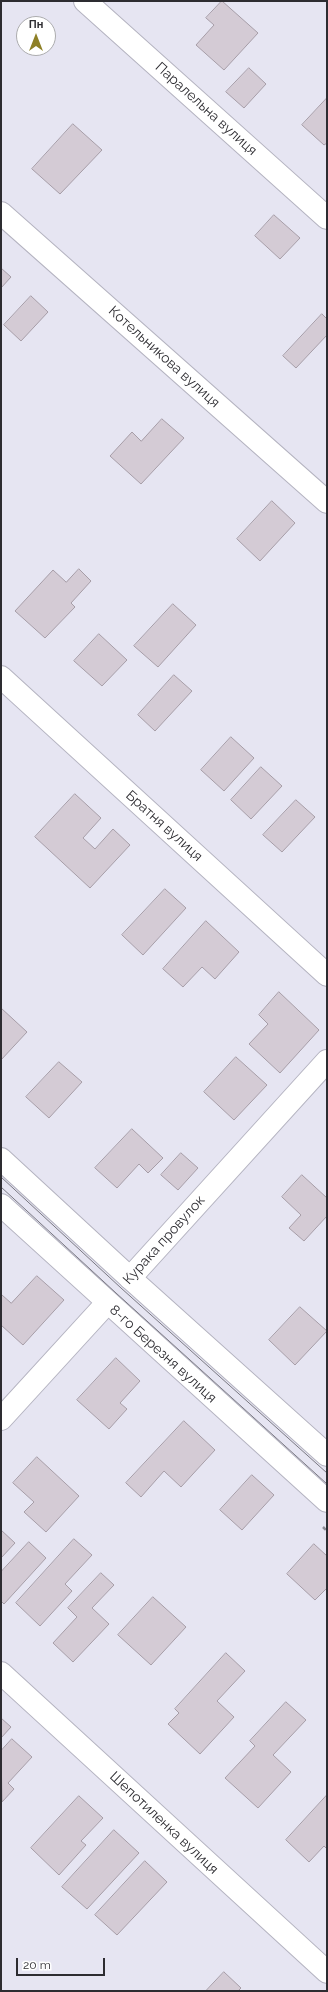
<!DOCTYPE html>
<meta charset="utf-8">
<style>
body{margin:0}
#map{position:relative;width:328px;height:1992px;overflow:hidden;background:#e6e5f2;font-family:Raleway,sans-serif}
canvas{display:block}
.frame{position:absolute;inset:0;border:2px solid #2d2c31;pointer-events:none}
.north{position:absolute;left:16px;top:16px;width:40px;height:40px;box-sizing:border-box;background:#fff;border:1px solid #ababad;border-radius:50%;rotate:0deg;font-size:11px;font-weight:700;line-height:16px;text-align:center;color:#2d2c31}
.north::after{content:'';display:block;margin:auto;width:14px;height:18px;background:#8e8026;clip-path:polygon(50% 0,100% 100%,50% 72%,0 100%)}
.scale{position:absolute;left:16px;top:1958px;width:89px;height:18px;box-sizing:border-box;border:2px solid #2d2c31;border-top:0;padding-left:5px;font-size:12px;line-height:14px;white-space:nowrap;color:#2d2c31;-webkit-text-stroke:3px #fff;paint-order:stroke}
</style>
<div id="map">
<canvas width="328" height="1992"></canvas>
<div class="frame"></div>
<div class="north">Пн</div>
<div class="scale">20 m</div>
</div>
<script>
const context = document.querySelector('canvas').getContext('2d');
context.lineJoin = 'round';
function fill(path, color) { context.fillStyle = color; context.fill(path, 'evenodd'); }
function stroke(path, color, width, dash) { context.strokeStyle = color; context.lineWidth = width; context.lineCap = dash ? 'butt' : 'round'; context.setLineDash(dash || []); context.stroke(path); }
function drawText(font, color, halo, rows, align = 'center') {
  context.font = font + ' Raleway,sans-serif'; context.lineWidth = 3; context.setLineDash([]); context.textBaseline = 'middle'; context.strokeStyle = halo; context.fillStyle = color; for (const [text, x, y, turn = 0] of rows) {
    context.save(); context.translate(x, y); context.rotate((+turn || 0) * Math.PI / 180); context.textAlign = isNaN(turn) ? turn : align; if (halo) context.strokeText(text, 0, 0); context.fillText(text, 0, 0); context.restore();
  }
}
const building = new Path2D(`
 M222,1L258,33L224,70L196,45L214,25L206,18Z
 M249,68L266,84L244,108L226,92Z
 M327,98V143L324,145L302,125Z
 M73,124L102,150L60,194L32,169Z
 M274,215L300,238L280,259L255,236Z
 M1,268L11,277L1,288Z
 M31,296L48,312L21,341L4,325Z
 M322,314L327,319V335L296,368L283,356Z
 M162,419L184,438L141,484L110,456L132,432L141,441Z
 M272,501L295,523L260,561L237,539Z
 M79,569L91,581L71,603L75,607L45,638L15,611L53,570L66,582Z
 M173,604L196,625L158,667L134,646Z
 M99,634L127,660L102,686L74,661Z
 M174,675L192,691L155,731L138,715Z
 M231,737L254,758L224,791L201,770Z
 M261,767L282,786L251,819L231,800Z
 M75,794L101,818L83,838L95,849L113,829L130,845L90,888L35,837Z
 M296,800L315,817L282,852L263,835Z
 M165,889L186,908L143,955L122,935Z
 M206,921L239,952L215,979L202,967L183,987L163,969Z
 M279,992L319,1030L280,1073L249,1044L268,1024L259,1015Z
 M1,1008L27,1032L1,1060Z
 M236,1057L267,1085L234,1120L204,1092Z
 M59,1062L82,1082L49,1118L26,1097Z
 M132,1129L163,1158L148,1173L139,1164L117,1188L95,1168Z
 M181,1153L198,1168L178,1190L161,1175Z
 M302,1175L327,1198V1216L304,1241L289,1228L301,1215L282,1197Z
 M37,1276L64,1300L23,1345L1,1325V1296L2,1295L11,1303Z
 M300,1307L327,1331L295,1365L269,1340Z
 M116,1358L140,1381L120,1403L127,1409L109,1429L77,1400Z
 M184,1421L215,1450L181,1487L164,1471L141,1497L126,1483Z
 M37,1457L79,1496L46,1532L24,1512L34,1502L13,1483Z
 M252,1475L274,1495L242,1530L220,1510Z
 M1,1530L15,1543L1,1558Z
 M74,1539L92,1555L65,1584L72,1591L40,1626L16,1603Z
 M29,1542L46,1558L4,1604L1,1601V1572Z
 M314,1544L327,1556V1588L315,1600L287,1574Z
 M101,1573L114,1585L92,1608L109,1624L73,1662L53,1643L77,1617L68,1608Z
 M153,1597L186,1627L151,1665L118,1635Z
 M226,1653L245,1671L217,1701L234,1717L200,1754L168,1724L179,1713L175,1709Z
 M286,1702L306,1720L273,1755L291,1772L258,1808L225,1778L255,1746L250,1741Z
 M1,1718L11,1727L1,1738Z
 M12,1739L32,1757L8,1783L14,1789L2,1802L1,1751Z
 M327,1795V1849L324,1846L309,1862L286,1840Z
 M79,1796L103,1818L81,1841L86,1845L59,1875L31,1848Z
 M114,1830L139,1853L87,1909L62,1887Z
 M145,1861L167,1882L117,1935L95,1915Z
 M224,1972L241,1988L238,1991H206Z`);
const path = new Path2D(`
 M323,1527L327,1531`);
const minor = new Path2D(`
 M85,1L327,218
 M1,213L327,502
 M1,677L327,975
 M130,1278L327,1061
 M1,1419L107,1303
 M1,1673L327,1972`);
const major = new Path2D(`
 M1,1159L130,1278L327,1455
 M1,1205L327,1501`);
const tram = new Path2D(`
 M1,1177L121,1288L327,1473
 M1,1187L116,1293L327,1484`);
const streetNames = [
 ["Паралельна вулиця",206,109,42],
 ["Котельникова вулиця",164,357,42],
 ["Братня вулиця",164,826,42],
 ["Курака провулок",164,1240,-48],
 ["8-го Березня вулиця",163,1354,42],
 ["Шепотиленка вулиця",164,1823,43]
];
fill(building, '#d4cbd5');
stroke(building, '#a69da7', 1);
stroke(minor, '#b4b3c0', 24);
stroke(major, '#b4b3c0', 24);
stroke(path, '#8c8b94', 2.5, [4, 2]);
stroke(minor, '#fff', 22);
stroke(major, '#fff', 22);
stroke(tram, '#7a7982', 1);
drawText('14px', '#2d2c31', '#fff', streetNames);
</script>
